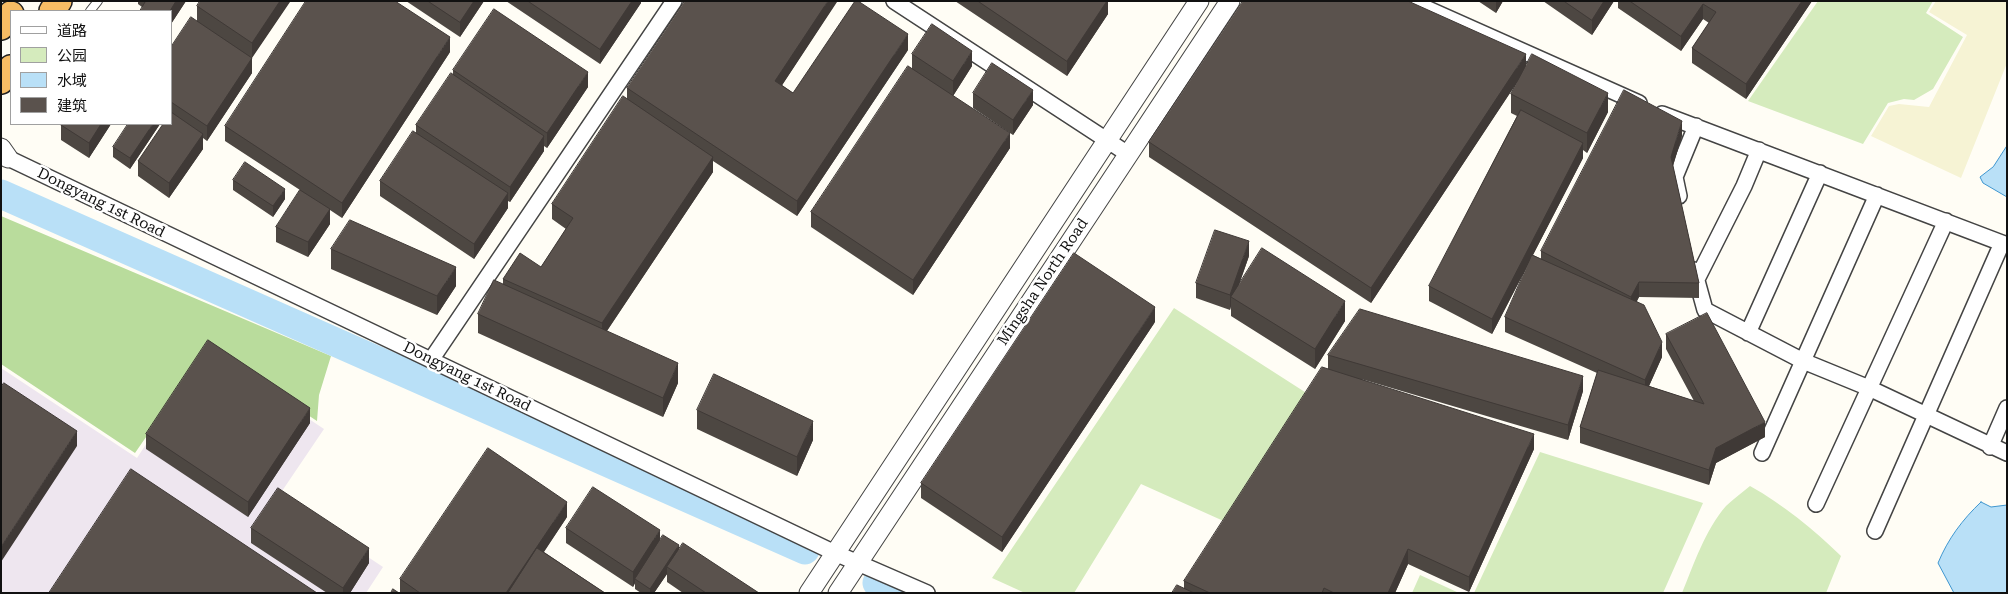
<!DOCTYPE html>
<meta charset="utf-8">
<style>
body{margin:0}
#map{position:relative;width:2008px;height:594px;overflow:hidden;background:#fffdf5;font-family:"Roboto Serif","Noto Sans SC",serif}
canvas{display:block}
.frame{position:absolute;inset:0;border:2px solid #111;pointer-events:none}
.legend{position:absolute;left:10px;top:10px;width:162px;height:115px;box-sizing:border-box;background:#fff;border:1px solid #a0a0a0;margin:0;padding:6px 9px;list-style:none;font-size:15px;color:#111}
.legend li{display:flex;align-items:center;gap:10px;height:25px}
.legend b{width:25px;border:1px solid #a0a0a0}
</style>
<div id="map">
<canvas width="2008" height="594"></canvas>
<div class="frame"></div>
<ul class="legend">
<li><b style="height:6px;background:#fff"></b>道路</li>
<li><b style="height:14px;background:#d5ebbd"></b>公园</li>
<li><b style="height:14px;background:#b9e0f7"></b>水域</li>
<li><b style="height:14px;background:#5a524d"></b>建筑</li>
</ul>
</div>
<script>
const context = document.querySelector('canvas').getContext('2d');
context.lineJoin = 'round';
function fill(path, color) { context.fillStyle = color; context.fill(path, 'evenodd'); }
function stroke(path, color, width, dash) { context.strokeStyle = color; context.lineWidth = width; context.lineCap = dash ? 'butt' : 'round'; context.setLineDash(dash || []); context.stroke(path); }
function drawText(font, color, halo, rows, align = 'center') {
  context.font = font + ' "Roboto Serif",serif'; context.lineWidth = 5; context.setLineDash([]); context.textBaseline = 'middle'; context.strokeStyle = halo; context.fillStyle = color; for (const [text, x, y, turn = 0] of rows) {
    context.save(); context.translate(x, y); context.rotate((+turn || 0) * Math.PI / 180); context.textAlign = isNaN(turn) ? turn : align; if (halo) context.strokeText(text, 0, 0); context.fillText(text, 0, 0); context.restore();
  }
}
const industrial = new Path2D(`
 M207,351L324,429L278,497L383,567L366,593H1V368L137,458Z`);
const farmland = new Path2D(`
 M1936,1H2007V63L1961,178L1871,136L1889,106L1899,104L1929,107L1967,35L1929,12Z`);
const green = new Path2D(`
 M1818,1H1933L1926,13L1963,37L1933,89L1914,100L1904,99L1888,103L1863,144L1748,101Z
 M1174,308L1308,394L1228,523L1141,484L1074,593H1025L992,578Z
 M1540,452L1703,503L1663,593H1474Z
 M1750,486C1784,505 1813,529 1841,556L1826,593H1682C1694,564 1705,530 1726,506C1733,499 1742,493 1750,486Z
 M1420,575L1459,593H1412Z`);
const forest = new Path2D(`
 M1,216L331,356L319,395L317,421L207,349L135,453L1,364Z`);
const water = new Path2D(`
 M2007,146V197L1983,183L1980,177L1993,167Z
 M1981,502L1991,507L2007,505V593H1954L1938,563C1948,539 1962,520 1981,502Z`);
const river = new Path2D(`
 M1,194L805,550
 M877,583L898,593`);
const service = new Path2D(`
 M90,11L98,1`);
const minor = new Path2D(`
 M894,1L1128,154
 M1410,1L1639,103
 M1662,114L2007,245
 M8,158L835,553L927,593
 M1679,196L1675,177L1696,126
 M1694,270L1705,310L1803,361L1869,388L2007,453
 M1696,281L1744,186L1759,150
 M1748,333L1820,173
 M431,360L674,1
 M1990,447L2007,408
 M1762,453L1877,195
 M1816,504L1946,221
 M1875,531L2002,243`);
const tertiary = new Path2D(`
 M1,148L8,158
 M809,593L1199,1
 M838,593L1230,1`);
const trunk = new Path2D(`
 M52,11L59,1
 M1,27L11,14
 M1,81L11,68`);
const wall = new Path2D(`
 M138,1H186L171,24V11L142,7L138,4Z
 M290,1L252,57V73L207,141L203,138V149L169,198L138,176V161L171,124V47L197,21V6Z
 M406,1H484L460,37Z
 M506,1H641V3L600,64Z
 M837,1L782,85L793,93L908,50L797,216L713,161V172L607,331L678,383L663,417L478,333V314L503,284V279L541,267L566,229L552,219V204L627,99V88Z
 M955,1H1108V14L1067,76Z
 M1478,1H1503L1496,13Z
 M1543,1H1614L1592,35Z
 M1618,1H1812L1746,99L1692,63V48L1709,23L1703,19L1681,51L1618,8Z
 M450,52L342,218L330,210V224L308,257L276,242V227L300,190L225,141V126Z
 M912,54L972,66L953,96L1010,148L913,295L811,227V212L912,68Z
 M1526,67L1608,112L1587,153L1583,150V158L1533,255L1541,259V251L1682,136L1673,166L1699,283V298L1639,297L1637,301L1662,357L1649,386L1694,401L1666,349V334L1765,437L1716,463L1709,485L1580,443V427L1597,373L1505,332V317L1530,261L1492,334L1429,301V286L1517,116L1511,113V94L1519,79L1371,303L1149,157V142Z
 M453,70L588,87L547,148L544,146V151L510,202L508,201V208L474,259L380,196V181L416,133V125L453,75Z
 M973,93L1033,105L1013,135L973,108Z
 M62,124H111L89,158L61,140V125Z
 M160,124L130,169L113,157V147Z
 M233,180L285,199L273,217L233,190Z
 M331,249L456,286L437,315L331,269Z
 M1249,256L1239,285L1345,321L1315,369L1231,316V306L1230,310L1196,298V283Z
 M1155,322L1002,552L921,498V483Z
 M1328,355L1583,391L1568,440L1361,379L1534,449L1469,592L1408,564L1395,593H1172L1184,588V581L1328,369Z
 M697,410L813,440L797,476L697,429Z
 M310,423L248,517L146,449V434Z
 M567,517L544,552L605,593H400V579Z
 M251,528L369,563L350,593H327L251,543Z
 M566,528L660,541L679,549L759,593H683L667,582V574L654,593H641L635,589V583L633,587L566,543Z`);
const shadedWall = new Path2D(`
 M176,1H186L171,24V11H170Z
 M280,1H290V2L252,58V43Z
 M474,1H484L460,37V22Z
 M632,1H641V3L600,64V49Z
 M828,1H837V2L775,96V81Z
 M1107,1H1108V14L1067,76V61Z
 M1496,1H1503L1496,13Z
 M1604,1H1614L1592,35V20Z
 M1802,1H1812L1746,99V84Z
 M1703,4V19L1681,51V36Z
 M908,34V50L797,216V201Z
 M450,37V52L342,218V203Z
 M972,51V66L953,96V81Z
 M1526,54V69L1371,303V288Z
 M252,58V73L207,141V126Z
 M588,72V87L547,148V133Z
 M1033,90V105L1013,135V120Z
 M1608,93V112L1587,153V133Z
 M1682,121V136L1671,172V157Z
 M101,124H111L89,158V143Z
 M153,124H160L130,169V158Z
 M1010,133V148L913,295V280Z
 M203,134V149L169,198V183Z
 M544,136V151L510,202V187Z
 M1583,143V158L1492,334V319Z
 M713,157V172L602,338V323Z
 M285,189V199L273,217V206Z
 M508,193V208L474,259V244Z
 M330,209V224L308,257V242Z
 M1249,241V256L1234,298L1231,297V306L1230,310V295Z
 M456,267V286L437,315V296Z
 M1639,282V297L1631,312V297Z
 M1345,301V321L1315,369V349Z
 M1155,307V322L1002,552V537Z
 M1662,342V357L1645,395V380Z
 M678,363V383L663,417V398Z
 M1583,376V391L1568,440V425Z
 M310,408V423L248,517V502Z
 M813,421V440L797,476V457Z
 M1765,422V437L1716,463L1709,485V470L1716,448Z
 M77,431V446L1,562V547Z
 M1534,434V449L1469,592V577Z
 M567,502V517L516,593H506Z
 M660,530V546L635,579V583L633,587V572Z
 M679,545V556L667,567V574L654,593H650V589Z
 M369,548V563L350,593H343V588Z
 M1408,549V564L1395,593H1388Z`);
const building = new Path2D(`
 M146,1H176L170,11H140Z
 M200,1H280L252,43L197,6Z
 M306,1H395L450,37L342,203L225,126Z
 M428,1H474L460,22Z
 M528,1H632L600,49Z
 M685,1H828L775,81L793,93L855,1H858L908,34L797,201L627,88Z
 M978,1H1107L1067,61Z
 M1243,1H1408L1526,54L1371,288L1149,142Z
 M1564,1H1604L1592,20Z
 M1630,1H1802L1746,84L1692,48L1716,12L1703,4L1681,36Z
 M494,9L588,72L547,133L453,70Z
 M191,17L252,58L207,126L171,102V47Z
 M932,24L972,51L953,81L912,54Z
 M1532,54L1608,93L1587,133L1511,94Z
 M992,63L1033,90L1013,120L973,93Z
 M908,66L1010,133L913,280L811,212Z
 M451,73L544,136L510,187L416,125Z
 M1624,90L1682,121L1671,157L1699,283L1639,282L1631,297L1541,251Z
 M623,96L713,157L602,323L503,279L520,253L541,267L573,218L552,204Z
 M1521,110L1583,143L1492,319L1429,286Z
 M171,112L203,134L169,183L138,161L163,124H171Z
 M62,124H101L89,143L61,125Z
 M128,124H153L130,158L113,147Z
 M413,131L508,193L474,244L380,181Z
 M245,162L285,189L273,206L233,180Z
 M300,190L330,209L308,242L276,227Z
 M350,220L456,267L437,296L331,249Z
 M1215,230L1249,241L1230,295L1196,283Z
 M1262,248L1345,301L1315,349L1231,297Z
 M1074,253L1155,307L1002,537L921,483Z
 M1532,255L1644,305L1662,342L1645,380L1505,317Z
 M494,280L678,363L663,398L478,314Z
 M1360,309L1583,376L1568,425L1328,355Z
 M1707,313L1765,422L1716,448L1709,470L1580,427L1598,370L1704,404L1666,334Z
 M208,340L310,408L248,502L146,434Z
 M1322,367L1534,434L1469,577L1408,549L1388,593H1334L1324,588L1322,593H1210L1184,581Z
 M714,374L813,421L797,457L697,410Z
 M4,383L77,431L1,547V387Z
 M488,448L567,502L506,593H420L400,579Z
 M131,469L317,593H49Z
 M593,487L660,530L633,572L566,528Z
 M278,488L369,548L343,588L251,528Z
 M663,535L679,545L650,589L635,579Z
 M683,543L759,593H706L667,567Z
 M537,548L605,593H508Z
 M1177,585L1194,593H1172Z
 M393,589L399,593H391Z`);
const streetNames = [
 ["Dongyang 1st Road",101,203,26],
 ["Mingsha North Road",1043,282,-56],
 ["Dongyang 1st Road",467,377,26]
];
fill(industrial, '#eee6ef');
fill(farmland, '#f6f3d4');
fill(green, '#d5ebbd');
fill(forest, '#b9dc9c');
fill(water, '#b9e0f7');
stroke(water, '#3f96cf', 1);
stroke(river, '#b9e0f7', 29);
stroke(service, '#444', 10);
stroke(minor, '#444', 18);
stroke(tertiary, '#444', 21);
stroke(trunk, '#222', 28);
stroke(service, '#fff', 8);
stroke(minor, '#fff', 15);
stroke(tertiary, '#fff', 19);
stroke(trunk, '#f7bc64', 25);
fill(wall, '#4d4742');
fill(shadedWall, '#3f3936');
fill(building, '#5a524d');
stroke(building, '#3f3936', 1);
drawText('15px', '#111', '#fff', streetNames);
</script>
